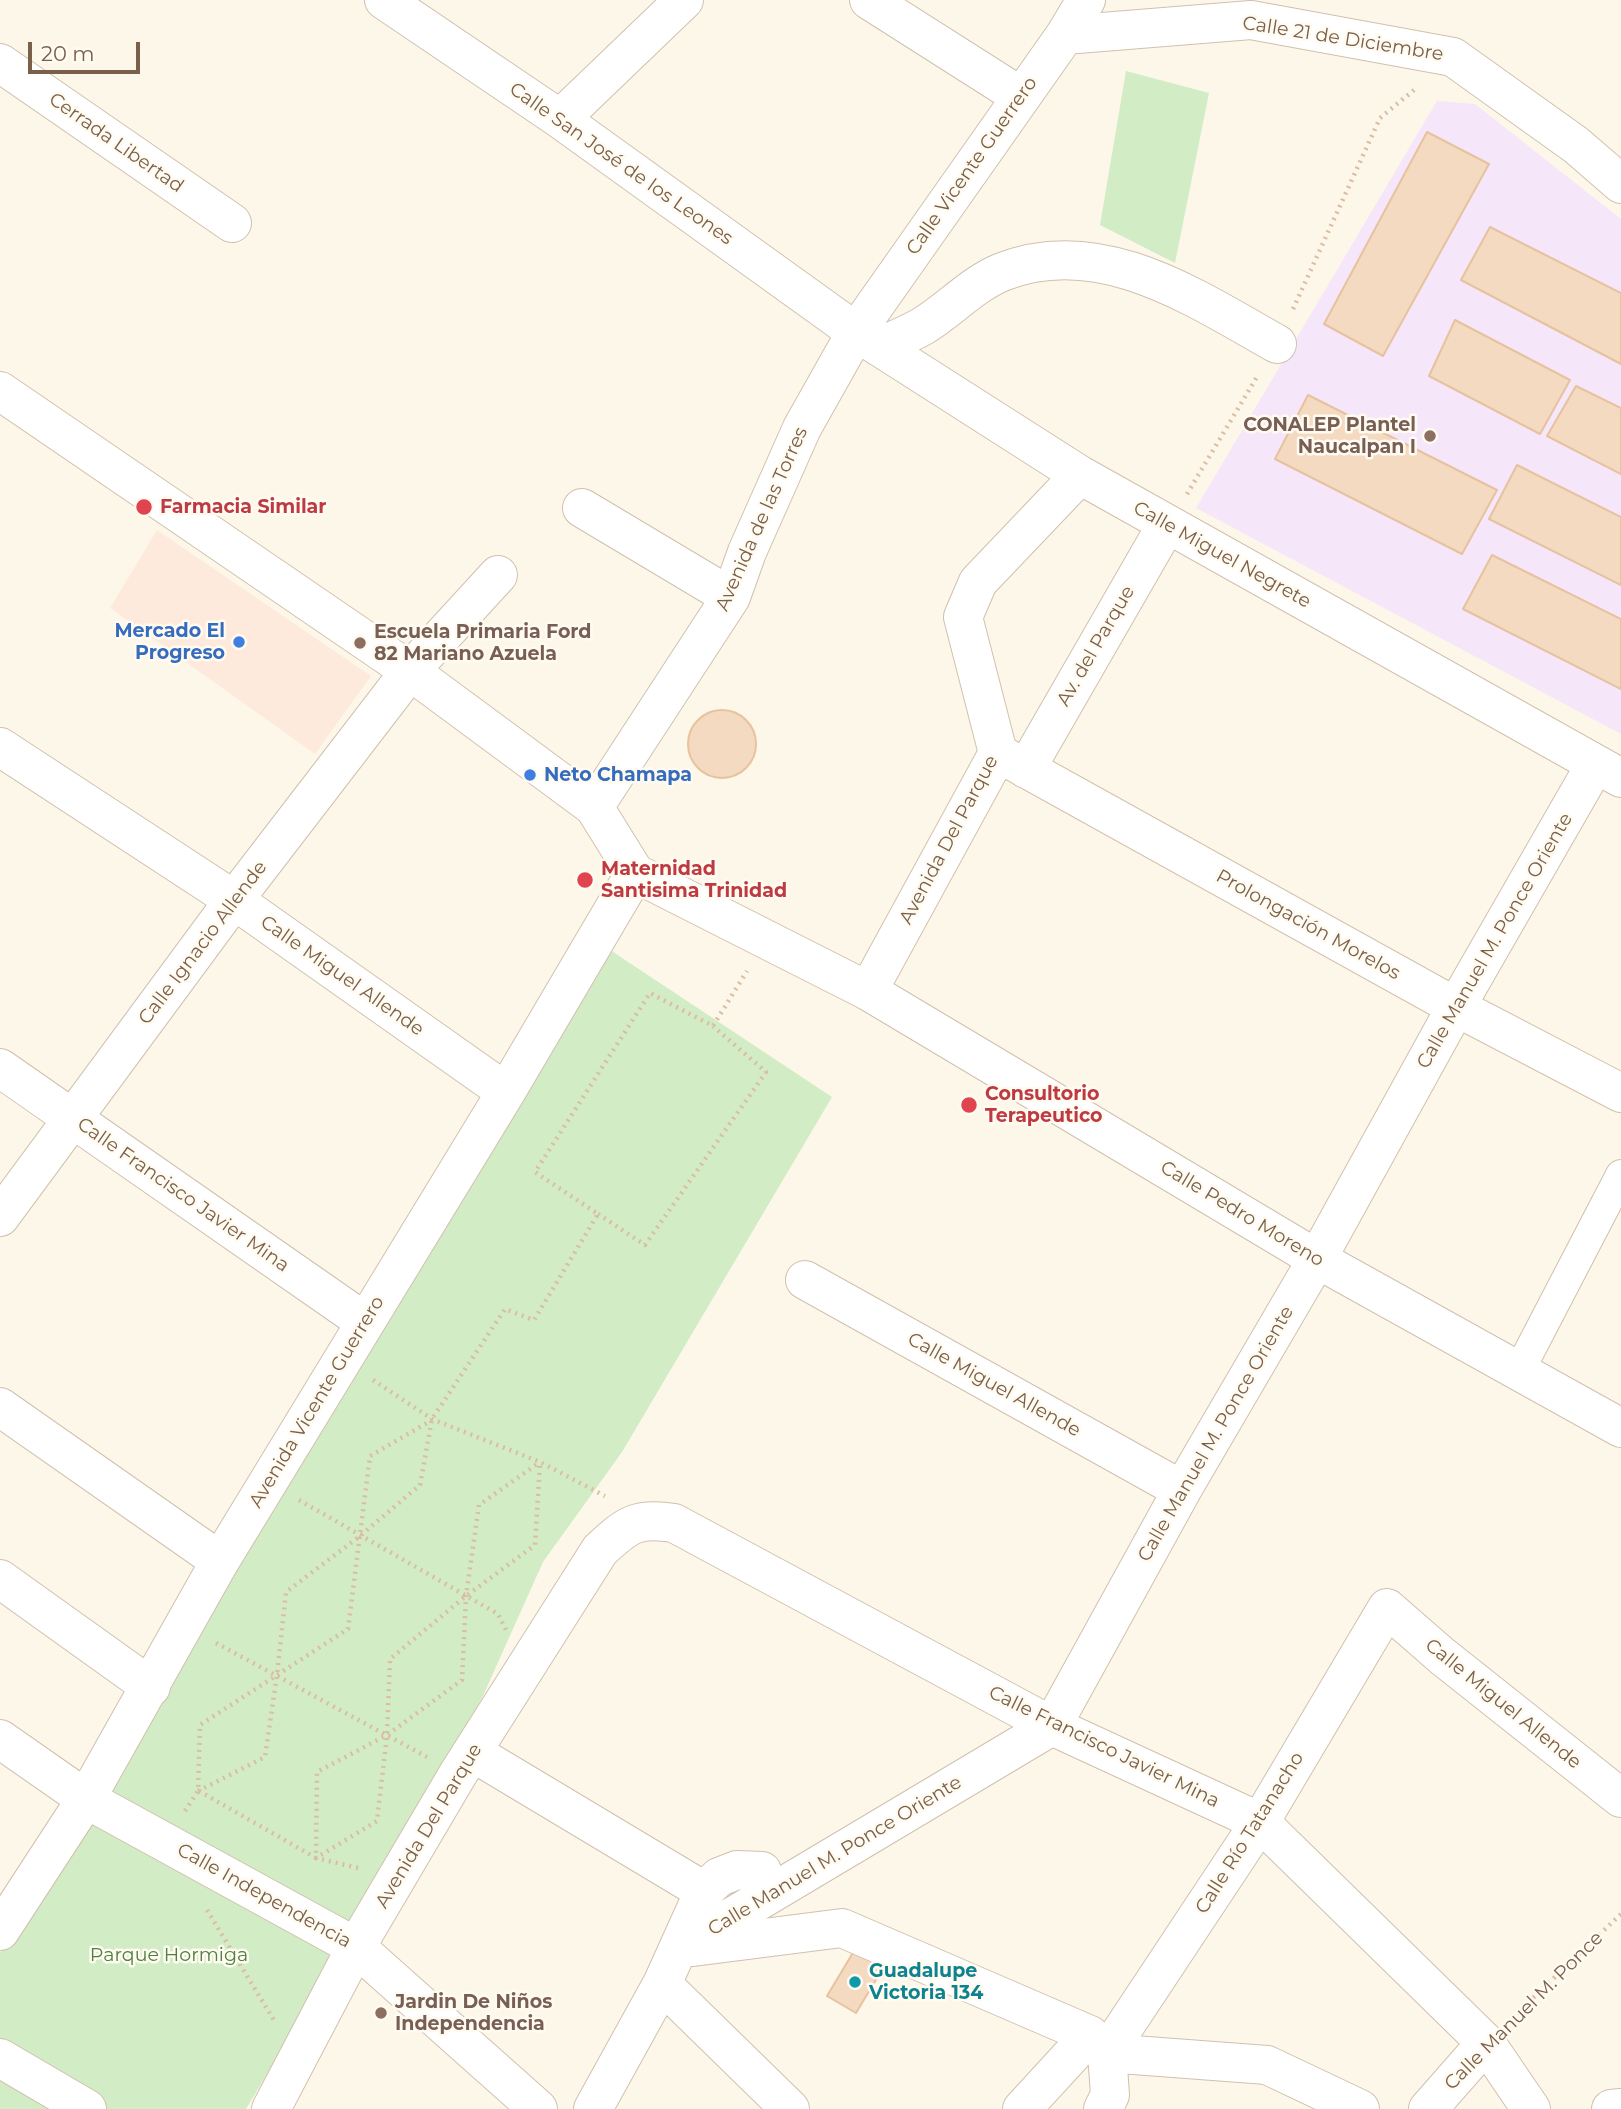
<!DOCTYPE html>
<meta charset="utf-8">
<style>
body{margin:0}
#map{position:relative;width:1621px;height:2109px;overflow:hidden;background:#fdf7e9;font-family:Montserrat,sans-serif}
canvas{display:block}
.scale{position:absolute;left:28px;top:42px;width:112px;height:32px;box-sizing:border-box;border:4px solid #7a604b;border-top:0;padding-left:9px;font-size:21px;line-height:24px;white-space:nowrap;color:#7a604b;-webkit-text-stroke:5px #fffbf1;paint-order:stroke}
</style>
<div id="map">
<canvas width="1621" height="2109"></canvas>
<div class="scale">20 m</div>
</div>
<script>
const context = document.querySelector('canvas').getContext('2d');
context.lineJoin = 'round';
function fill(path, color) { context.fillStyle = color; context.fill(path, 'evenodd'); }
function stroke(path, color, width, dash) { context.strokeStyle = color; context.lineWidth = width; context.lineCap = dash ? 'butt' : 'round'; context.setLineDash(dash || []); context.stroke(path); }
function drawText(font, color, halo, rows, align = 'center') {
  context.font = font + ' Montserrat,sans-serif'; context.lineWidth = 5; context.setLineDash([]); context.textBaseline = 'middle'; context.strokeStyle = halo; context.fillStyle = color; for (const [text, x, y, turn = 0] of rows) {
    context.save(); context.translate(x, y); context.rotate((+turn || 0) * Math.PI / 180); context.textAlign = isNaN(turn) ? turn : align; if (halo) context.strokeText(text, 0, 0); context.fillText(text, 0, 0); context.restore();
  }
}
const commercial = new Path2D(`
 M157,530L371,676L315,754L110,608Z`);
const education = new Path2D(`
 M1437,101L1475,104L1621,219V734L1196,508Z`);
const green = new Path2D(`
 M1126,71L1209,93L1175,263L1100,225Z
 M598,942L832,1097L622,1452L543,1562L482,1698L340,1952L246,2109H0V1953L167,1676Z`);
const building = new Path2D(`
 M1427,132L1489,164L1383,356L1324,324Z
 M1490,227L1621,293V364L1461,280Z
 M1455,320L1570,380L1540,434L1429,376Z
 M1576,386L1621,408V474L1547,436Z
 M1308,395L1497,490L1462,554L1275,459Z
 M1517,465L1621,517V585L1489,519Z
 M1492,555L1621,619V689L1463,609Z
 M688 744a34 34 0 1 1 68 0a34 34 0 1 1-68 0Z
 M854,1951L883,1968L856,2013L827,1996Z`);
const path = new Path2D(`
 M1293,309L1380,118L1414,90
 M1187,494L1258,375
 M598,1214L645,1245L766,1072L713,1026
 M373,1380L432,1419L540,1462L605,1496
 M299,1500L498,1614L506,1630
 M216,1643L427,1757
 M198,1791L265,1757L277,1675L286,1592L360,1536L420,1485L432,1419L505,1309L534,1320L598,1214L535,1172L650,993L713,1026L747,971
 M199,1791L316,1858L317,1772L387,1735L462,1680L466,1596L479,1505L540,1462
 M185,1811L198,1791L200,1725L348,1629L370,1456L432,1420
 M358,1868L316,1858L377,1821L387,1735L390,1659L466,1596L535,1545L540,1463
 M207,1910L275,2022
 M1513,2017L1621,1914`);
const pedestrian = new Path2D(`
 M1519,1371L1621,1175`);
const minor = new Path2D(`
 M384,0L560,119L856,332L1080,475L1621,778
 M869,0L1020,96
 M1065,35L1251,20L1453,57L1576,145L1621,184
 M0,63L232,223
 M560,119L684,0
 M879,347C894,340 909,334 923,326C951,309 971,285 1002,272C1100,233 1195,298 1277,344
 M582,508L731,597
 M0,747L234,900L506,1092
 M998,753L963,617L978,582L1080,475
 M1026,769L1167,524
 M594,807L731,597L747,552L802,428L856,332L1065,35L1086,0
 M868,991L1317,1259L1621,1428
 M0,1068L365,1322
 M0,1217L234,900L410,671L498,575
 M805,1280L1182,1490
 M0,1407L220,1561
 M0,1579L151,1687
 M0,1739L86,1799L356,1947L538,2109
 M472,1752L704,1891
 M0,1931L86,1799L220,1561L506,1092L635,873
 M693,1947L842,1928L1090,2035L1107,2053
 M678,1949L1052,1726L1182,1490L1317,1259L1456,1007L1595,765
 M662,1984L790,2109
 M1107,2053L1260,1822L1387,1608L1442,1656L1621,1798
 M1107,2053L1267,2065L1360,2109
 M0,2058L87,2109
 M271,2109L356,1947L458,1774L600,1550C627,1525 636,1517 674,1523L1052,1726L1260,1822L1486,2043L1531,2109
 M593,2109L662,1984L704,1891L719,1877L737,1870L762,1871
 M1022,2109L1090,2035
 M1103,2109L1110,2095L1107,2053
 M1428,2109L1486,2043
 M1611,2109L1621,2108`);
const secondary = new Path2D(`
 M0,391L410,671L594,807L635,873L868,991L998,753L1456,1007L1621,1093`);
const markers = [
 [1430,436,7,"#8d6e63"],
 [144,507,9,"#e0444e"],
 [239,642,7,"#3f7fe0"],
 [360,643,7,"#8d6e63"],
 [530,775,7,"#3f7fe0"],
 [585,880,9,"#e0444e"],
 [969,1105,9,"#e0444e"],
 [855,1982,7,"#0f9aa8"],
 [381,2013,7,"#8d6e63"]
];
const streetNames = [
 ["Calle 21 de Diciembre",1343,39,9],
 ["Cerrada Libertad",116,143,35],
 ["Calle San José de los Leones",621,164,35],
 ["Calle Vicente Guerrero",972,166,-55],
 ["Avenida de las Torres",762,519,-66],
 ["Calle Miguel Negrete",1222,555,29],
 ["Av. del Parque",1096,646,-60],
 ["Avenida Del Parque",949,840,-62],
 ["Prolongación Morelos",1308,925,29],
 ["Calle Manuel M. Ponce Oriente",1495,941,-60],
 ["Calle Ignacio Allende",203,943,-53],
 ["Calle Miguel Allende",342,976,35],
 ["Calle Francisco Javier Mina",183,1195,35],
 ["Calle Pedro Moreno",1242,1214,31],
 ["Calle Miguel Allende",994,1385,29],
 ["Avenida Vicente Guerrero",317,1402,-59],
 ["Calle Manuel M. Ponce Oriente",1216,1434,-60],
 ["Calle Miguel Allende",1503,1704,39],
 ["Calle Francisco Javier Mina",1104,1747,26],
 ["Avenida Del Parque",429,1826,-59],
 ["Calle Río Tatanacho",1250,1833,-58],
 ["Calle Manuel M. Ponce Oriente",835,1856,-31],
 ["Calle Independencia",264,1896,29],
 ["Calle Manuel M. Ponce",1524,2011,-45]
];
const educationNames = [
 ["CONALEP Plantel",1416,425,"right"],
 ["Naucalpan I",1416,447,"right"],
 ["Escuela Primaria Ford",374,632],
 ["82 Mariano Azuela",374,654],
 ["Jardin De Niños",395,2002],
 ["Independencia",395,2024]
];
const healthNames = [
 ["Farmacia Similar",160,507],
 ["Maternidad",601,869],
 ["Santisima Trinidad",601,891],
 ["Consultorio",985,1094],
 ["Terapeutico",985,1116]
];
const shopNames = [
 ["Mercado El",225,631],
 ["Progreso",225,653],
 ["Neto Chamapa",544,775,"left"]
];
const parkNames = [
 ["Parque Hormiga",169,1955]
];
const cultureNames = [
 ["Guadalupe",869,1971],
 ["Victoria 134",869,1993]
];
fill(commercial, '#feeadd');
fill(education, '#f5e6fa');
fill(green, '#d2ecc6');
fill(building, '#f4dac0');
stroke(building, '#e7c29f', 2);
stroke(pedestrian, '#d1c0ae', 32);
stroke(minor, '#d1c0ae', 40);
stroke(secondary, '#d4c1ab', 40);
stroke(path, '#dabda2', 4.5, [2, 5]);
stroke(pedestrian, '#fff', 30);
stroke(minor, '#fff', 38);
stroke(secondary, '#fff', 38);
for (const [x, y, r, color] of markers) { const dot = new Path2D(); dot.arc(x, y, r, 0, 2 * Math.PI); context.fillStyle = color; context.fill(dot); stroke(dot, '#fffbf1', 2.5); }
drawText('19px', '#7a604b', '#fffbf1', streetNames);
drawText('bold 19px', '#785e54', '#fffbf1', educationNames, 'left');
drawText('bold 19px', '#be3a42', '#fffbf1', healthNames, 'left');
drawText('bold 19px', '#366cbe', '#fffbf1', shopNames, 'right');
drawText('19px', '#4e8042', '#fffbf1', parkNames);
drawText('bold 19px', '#0d838f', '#fffbf1', cultureNames, 'left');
</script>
